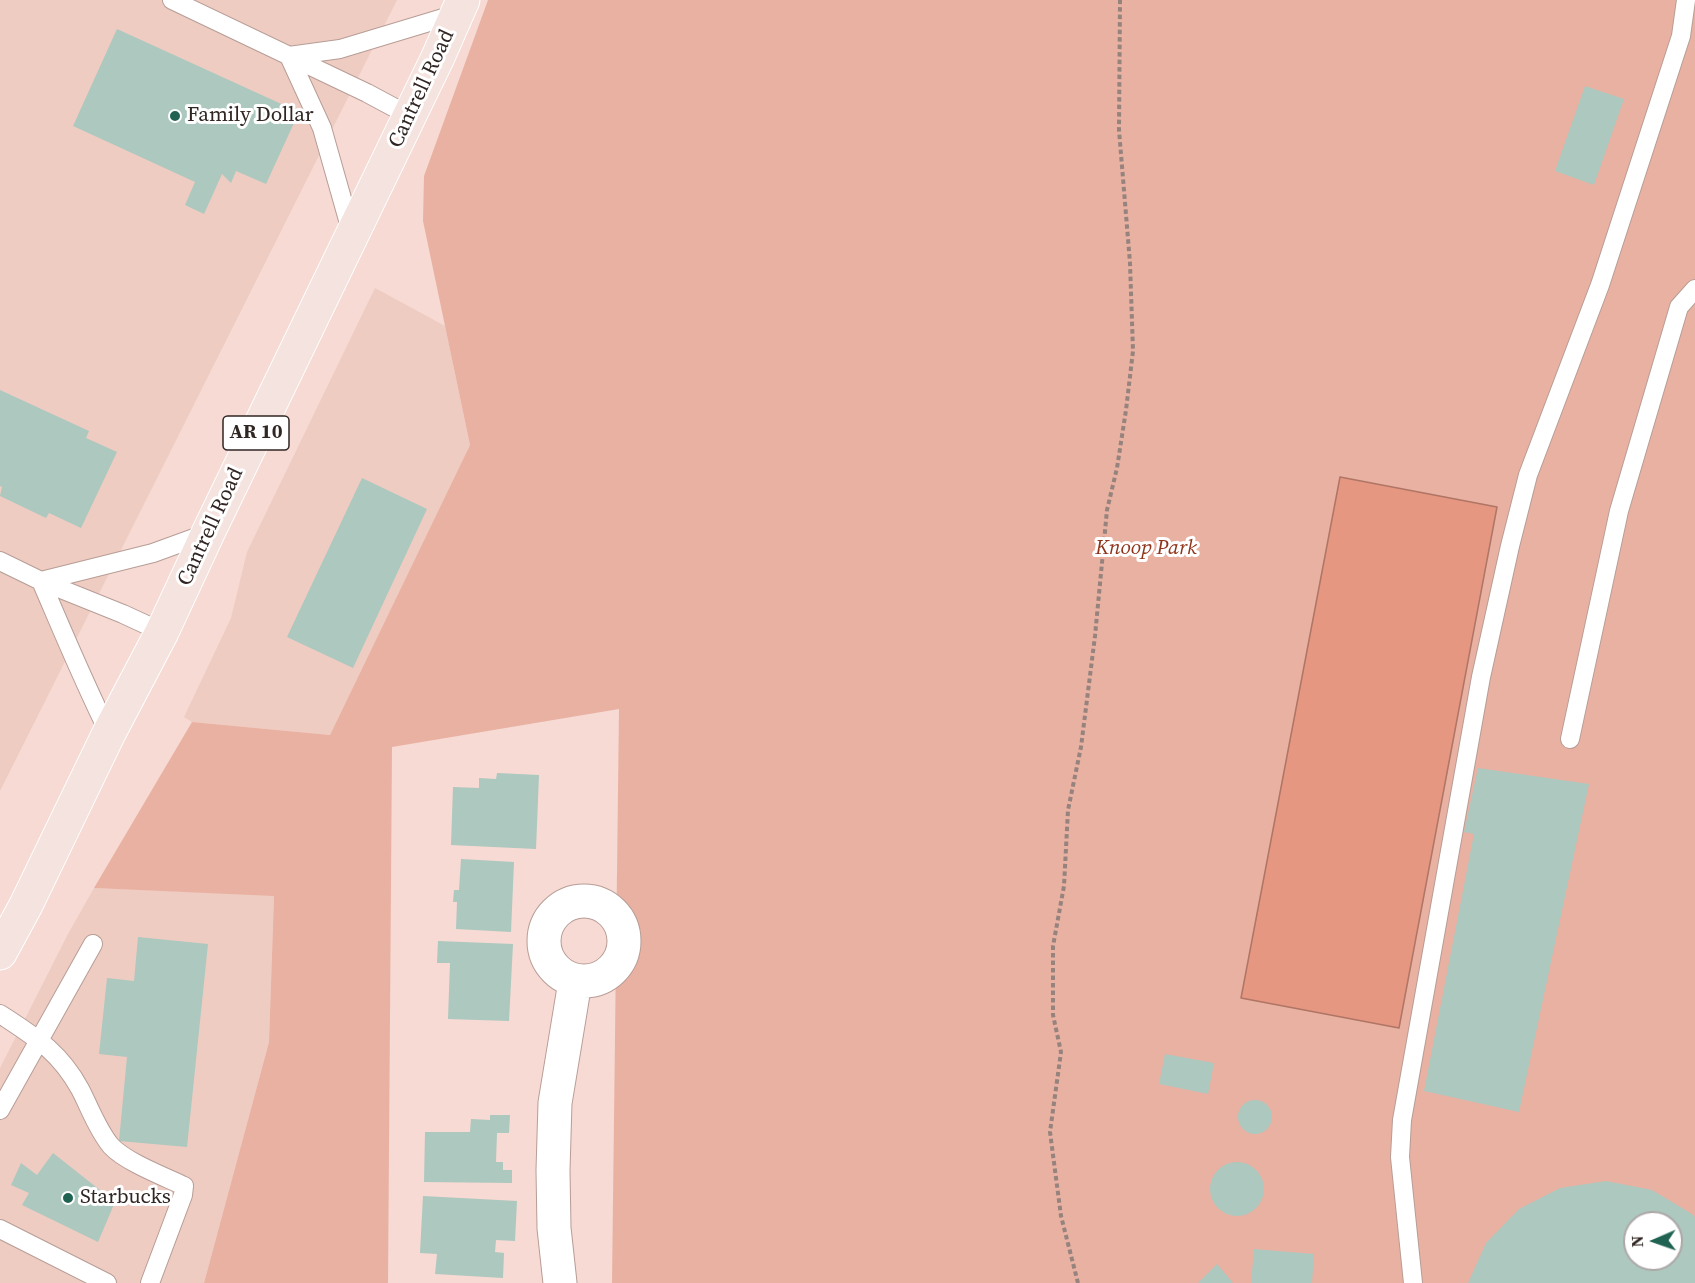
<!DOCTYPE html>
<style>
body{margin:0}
#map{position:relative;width:1695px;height:1283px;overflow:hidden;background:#f6dad3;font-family:"Source Serif 4",serif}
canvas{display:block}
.north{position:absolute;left:1623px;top:1211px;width:60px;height:60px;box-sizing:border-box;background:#fff;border:2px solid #aca8a7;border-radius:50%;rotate:268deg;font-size:16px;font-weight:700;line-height:24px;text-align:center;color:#302623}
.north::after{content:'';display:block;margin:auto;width:21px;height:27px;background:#216353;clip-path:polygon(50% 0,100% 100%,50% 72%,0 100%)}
</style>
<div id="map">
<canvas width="1695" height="1283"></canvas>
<div class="north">N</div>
</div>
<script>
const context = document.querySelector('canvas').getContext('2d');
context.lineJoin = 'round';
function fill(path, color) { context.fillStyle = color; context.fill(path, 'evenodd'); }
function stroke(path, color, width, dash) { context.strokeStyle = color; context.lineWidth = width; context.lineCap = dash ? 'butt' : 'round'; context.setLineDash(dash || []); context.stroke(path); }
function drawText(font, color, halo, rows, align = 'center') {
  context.font = font + ' "Source Serif 4",serif'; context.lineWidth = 6; context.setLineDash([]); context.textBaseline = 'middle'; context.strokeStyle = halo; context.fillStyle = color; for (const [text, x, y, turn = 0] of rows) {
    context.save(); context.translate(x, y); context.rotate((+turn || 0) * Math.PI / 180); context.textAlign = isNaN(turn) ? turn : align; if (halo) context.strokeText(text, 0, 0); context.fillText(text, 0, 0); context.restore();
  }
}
const built = new Path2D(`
 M0,0H397L0,791Z
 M375,288L445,326L470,445L330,735L192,722L184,717L231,618L247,552Z
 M94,888L274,895L269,1042L204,1283H0V1068L68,934Z`);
const green = new Path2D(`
 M488,0H1695V1283H612L619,709L392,747L388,1283H204L269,1042L274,896L94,888L192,722L330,735L470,445L423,221L424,176ZM1635,1223H1671V1259H1635Z`);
const water = new Path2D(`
 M1340,477L1497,507L1399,1028L1241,998Z`);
const building = new Path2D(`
 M117,29L299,112L266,184L236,171L231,183L222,174L204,214L185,205L195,182L73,126Z
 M1585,86L1624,99L1594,185L1555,171Z
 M0,390L89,431L86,438L117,452L81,528L49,513L46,518L0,496L2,487L0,486Z
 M362,478L427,509L353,668L287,637Z
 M1478,768L1589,784L1519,1112L1424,1091L1474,834L1464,832Z
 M497,773L539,775L536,849L451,845L453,787L479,788V778L496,779Z
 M461,859L514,862L511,932L456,929L457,902H453L454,890H459Z
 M138,937L208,944L187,1147L119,1141L127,1057L99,1054L107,978L134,981Z
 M438,941L513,944L509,1021L448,1019L450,963H437Z
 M1165,1054L1214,1063L1208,1094L1159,1084Z
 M1238 1117a17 17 0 1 1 34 0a17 17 0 1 1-34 0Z
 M490,1115H510L509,1133H497L496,1162H503V1170H512V1183L424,1182L425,1132H470L471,1119L490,1120Z
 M53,1153L115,1202L98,1242L22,1205L29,1193L11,1185L21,1163L37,1175Z
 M1210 1189a27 27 0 1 1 54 0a27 27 0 1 1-54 0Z
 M1606,1181L1652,1190L1692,1214L1695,1217V1283H1468L1486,1243L1519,1209L1560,1188ZM1635,1223H1671V1259H1635Z
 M423,1196L517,1201L515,1241L496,1240L495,1252L504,1253L503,1278L435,1274L437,1254L420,1253Z
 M1254,1249L1314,1254L1312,1283H1251Z
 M1217,1264L1233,1283H1198Z`);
const path = new Path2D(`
 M1078,1283L1061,1216L1050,1132L1061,1052L1053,1015V946L1064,886L1068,810L1081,747L1095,636L1107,510L1117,468L1126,410L1133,351L1130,263L1119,130L1120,0`);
const lane = new Path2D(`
 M172,0L367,93L410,116
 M289,56L322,128L352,234
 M289,56L340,49L456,14
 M0,561L41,581L123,614L162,632
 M41,581L153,553L208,533
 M41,581C63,632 84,683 109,733
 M1570,739L1619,511L1679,307L1695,289
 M0,1014C35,1037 59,1051 80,1089C90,1108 97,1129 111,1146C126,1162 163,1176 184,1186L183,1195L150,1283
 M0,1110L93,944
 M0,1229L107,1283
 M1413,1283L1400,1157L1402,1120L1481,677L1510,546L1528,475L1600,285L1681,36L1686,0`);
const street = new Path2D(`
 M544 941a40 40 0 1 1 80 0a40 40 0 1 1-80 0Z
 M560,1283L554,1228L553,1170L555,1103L575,982`);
const primary = new Path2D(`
 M0,953L26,905L109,733L162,632L208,533L438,57L463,0`);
const markers = [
 [175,116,6,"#216353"],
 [68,1198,6,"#216353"]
];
const shields = [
 [256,433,66]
];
const shieldNames = [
 ["AR 10",256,433]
];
const streetNames = [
 ["Cantrell Road",422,89,-65],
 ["Cantrell Road",211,527,-65]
];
const poiNames = [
 ["Family Dollar",187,116],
 ["Starbucks",80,1198]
];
const parkNames = [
 ["Knoop Park",1146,549]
];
fill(built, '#eeccc2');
fill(green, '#e9b1a2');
fill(water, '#e59781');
stroke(water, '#af7565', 1.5);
fill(building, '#acc8bf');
stroke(lane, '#b79d96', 20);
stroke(street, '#b79d96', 35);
stroke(primary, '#fff', 35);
stroke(path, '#96837e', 4, [4.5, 3]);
stroke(lane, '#fff', 18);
stroke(street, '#fff', 33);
stroke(primary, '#f4e3de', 33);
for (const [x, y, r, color] of markers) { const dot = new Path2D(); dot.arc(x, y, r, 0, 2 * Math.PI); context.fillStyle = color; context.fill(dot); stroke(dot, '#fff', 2); }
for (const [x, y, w] of shields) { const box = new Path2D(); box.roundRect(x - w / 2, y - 17, w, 34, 4.5); context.fillStyle = '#fff'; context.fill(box); stroke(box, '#302623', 1.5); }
drawText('bold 20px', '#302623', null, shieldNames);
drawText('21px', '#302623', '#fff', streetNames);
drawText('21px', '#302623', '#fff', poiNames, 'left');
drawText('italic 21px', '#8f331a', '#fff', parkNames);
</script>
